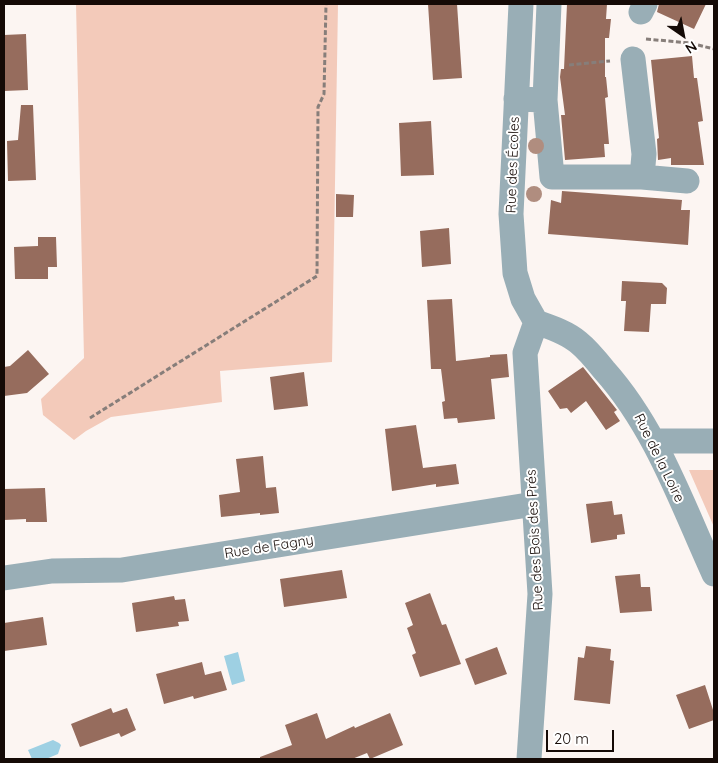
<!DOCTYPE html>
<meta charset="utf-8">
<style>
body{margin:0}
#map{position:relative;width:718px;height:763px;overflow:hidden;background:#fcf5f2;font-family:Quicksand,sans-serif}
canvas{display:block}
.frame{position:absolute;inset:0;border:5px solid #150a06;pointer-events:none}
.north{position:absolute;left:658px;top:10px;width:50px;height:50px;-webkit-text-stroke:4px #fff;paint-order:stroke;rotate:147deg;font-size:14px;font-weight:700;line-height:20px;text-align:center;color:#150a06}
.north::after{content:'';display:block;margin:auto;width:18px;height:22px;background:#150a06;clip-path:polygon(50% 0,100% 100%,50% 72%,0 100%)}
.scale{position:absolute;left:546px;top:730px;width:68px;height:22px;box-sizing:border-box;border:2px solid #150a06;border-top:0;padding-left:6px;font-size:15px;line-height:18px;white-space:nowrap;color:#150a06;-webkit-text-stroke:4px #fff;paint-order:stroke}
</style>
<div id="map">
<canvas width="718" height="763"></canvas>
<div class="frame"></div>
<div class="north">N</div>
<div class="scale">20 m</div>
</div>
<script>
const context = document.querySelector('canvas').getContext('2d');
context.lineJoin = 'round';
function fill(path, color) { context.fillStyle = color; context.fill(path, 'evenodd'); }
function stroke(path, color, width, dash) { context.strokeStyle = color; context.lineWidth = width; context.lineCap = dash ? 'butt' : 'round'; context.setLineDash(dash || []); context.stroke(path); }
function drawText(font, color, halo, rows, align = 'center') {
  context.font = font + ' Quicksand,sans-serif'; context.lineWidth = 4; context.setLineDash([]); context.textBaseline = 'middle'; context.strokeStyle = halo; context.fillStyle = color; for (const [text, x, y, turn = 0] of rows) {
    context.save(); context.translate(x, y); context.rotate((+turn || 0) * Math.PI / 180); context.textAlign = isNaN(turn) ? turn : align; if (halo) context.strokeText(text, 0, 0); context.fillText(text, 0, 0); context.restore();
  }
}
const green = new Path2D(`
 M76,4H338L332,362L220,371L222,402L111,417L86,431L74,440L43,415L41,399L84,358Z
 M689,470H714V527Z`);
const water = new Path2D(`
 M238,652L245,681L232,685L224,656Z
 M53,740L59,743L61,745L58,754L46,759H32L28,750Z`);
const building = new Path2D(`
 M428,4H457L462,78L433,80Z
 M567,4H607L606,19H611L609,38H605V77H606L608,97L605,98L609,144H604L605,157L565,160L561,115H565L560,77L561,69H564Z
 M659,4H706L694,29L657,12Z
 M26,34L28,90L4,91V35Z
 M692,56L694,78H697L703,121L698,122L704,165H671V158L658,160L657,139L659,138L651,60Z
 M21,105H33L36,180L8,181L7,141L18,140Z
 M431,121L434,175L401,176L399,123Z
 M562,191L682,200L681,210H690L688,245L548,234L551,200L561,203Z
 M336,194L354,195L353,217H336Z
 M449,228L451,264L422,267L420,231Z
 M38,237H56L57,267H48V279H15L14,247L38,246Z
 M622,281L662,283L667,288L666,304H651L649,332L624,331L626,301H621Z
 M452,299L456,361L490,357V355L507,354L509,377L491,379L495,419L458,423L457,418L444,419L442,402L445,401L441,369H431L427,300Z
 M28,350L49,374L27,393L4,396V367L10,366Z
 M583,367L617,410L614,412L620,421L606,430L586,401L571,413L567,408L560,409L548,391Z
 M304,372L308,406L274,410L270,377Z
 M416,425L423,468L456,464L459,484L436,487V484L392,491L385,429Z
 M263,456L266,488L276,487L279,513L260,515V513L221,517L219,495L240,492L236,459Z
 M45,488L47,522H26V519L4,520V489Z
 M612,501L614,515L622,514L625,534L617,535V539L591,543L586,504Z
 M342,570L347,598L284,607L280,579Z
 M640,574L641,587H650L652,611L620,613L615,576Z
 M430,593L442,625L446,624L461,664L420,677L412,655L416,653L407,628L413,625L405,603Z
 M174,596L175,600L185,599L189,621L178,622L179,626L136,632L132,603Z
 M43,617L47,645L4,651V623Z
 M586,646L611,649L610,660L614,661L610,704L574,700L578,657L584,658Z
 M497,647L507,674L475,685L465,659Z
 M202,662L205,675L221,671L227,690L194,699L193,696L164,704L156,674Z
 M705,685L714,713V720L689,729L676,695Z
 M111,708L113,713L127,708L136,730L121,737L119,733L80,747L71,724Z
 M317,713L326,739L354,726L355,728L390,713L403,745L370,759L367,753L352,759H260V757L292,745L285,725Z`);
const path = new Path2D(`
 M646,39L690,43L714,49
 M569,65L610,61
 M90,418L317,276L318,107L324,94L326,4`);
const minor = new Path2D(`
 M521,4L511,214L515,273L523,299L536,322
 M641,12L645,4
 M633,59L644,154L642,177
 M516,99L545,100L552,177H642L687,181
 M545,100L549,4
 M536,322C550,327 566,332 578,342C588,350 596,360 604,370C656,428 682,504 714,574
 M654,441H714
 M4,578L52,571L122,570L534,504
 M529,759L540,594L525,353L536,322`);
const trees = [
 [536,146],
 [534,194]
];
const streetNames = [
 ["Rue des Écoles",513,165,-88],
 ["Rue de la Loire",659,458,64],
 ["Rue des Bois des Prés",535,540,-93],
 ["Rue de Fagny",269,547,-9]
];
fill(green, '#f3caba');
fill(water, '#9ed0e3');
fill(building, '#966c5d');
stroke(path, '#877e7a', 3, [5, 2.5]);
stroke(minor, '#99aeb6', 25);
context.fillStyle = '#b08d7f';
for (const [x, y] of trees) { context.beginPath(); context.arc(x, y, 8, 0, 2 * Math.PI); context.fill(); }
drawText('14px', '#150a06', '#fff', streetNames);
</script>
